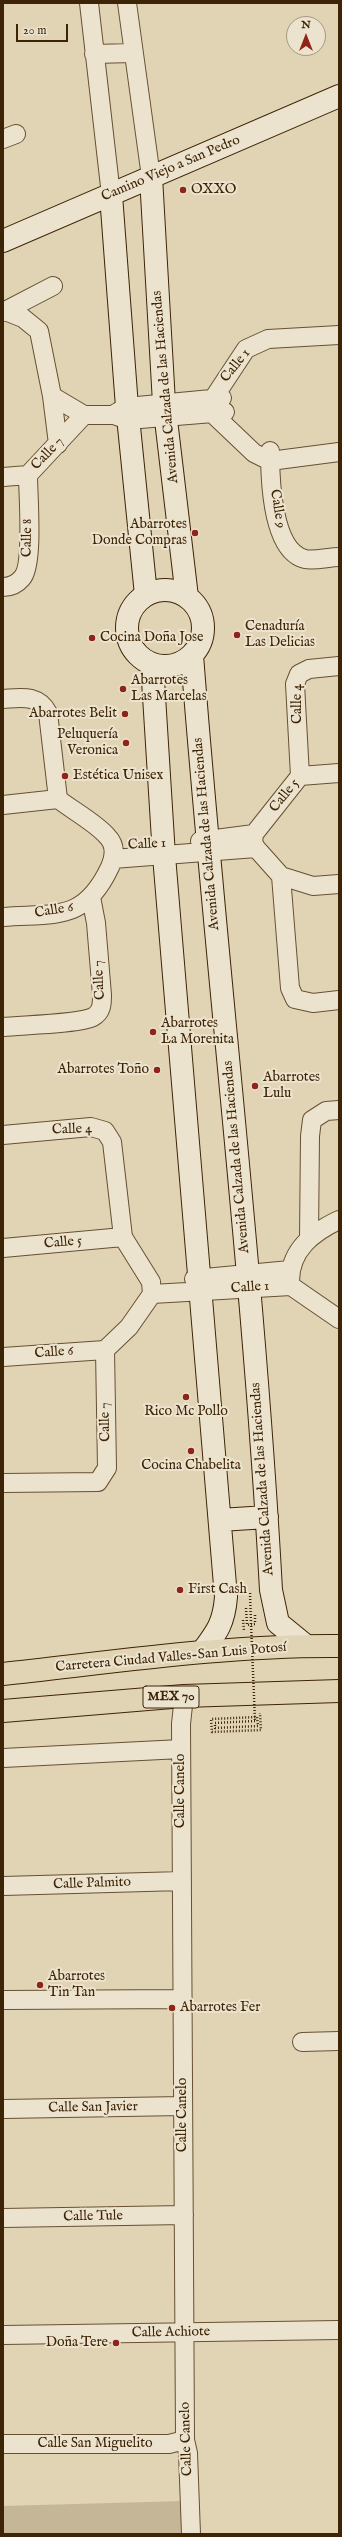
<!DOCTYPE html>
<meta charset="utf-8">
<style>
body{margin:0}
#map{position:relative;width:342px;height:2537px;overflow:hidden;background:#e1d4b5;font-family:"IM FELL English",serif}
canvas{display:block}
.frame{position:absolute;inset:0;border:4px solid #3e2406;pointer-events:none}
.north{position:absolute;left:286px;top:16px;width:40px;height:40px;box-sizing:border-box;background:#ece3cf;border:1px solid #a6977f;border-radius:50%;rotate:0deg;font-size:11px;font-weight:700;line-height:16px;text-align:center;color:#3e2406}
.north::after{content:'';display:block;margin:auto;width:14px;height:18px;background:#8f2418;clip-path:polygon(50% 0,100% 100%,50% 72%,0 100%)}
.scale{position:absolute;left:16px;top:24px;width:52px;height:18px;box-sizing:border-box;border:2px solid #3e2406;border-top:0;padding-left:5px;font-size:12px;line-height:14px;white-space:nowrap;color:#3e2406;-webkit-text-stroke:3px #ece3cf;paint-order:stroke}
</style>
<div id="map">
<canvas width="342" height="2537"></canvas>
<div class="frame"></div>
<div class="north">N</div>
<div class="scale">20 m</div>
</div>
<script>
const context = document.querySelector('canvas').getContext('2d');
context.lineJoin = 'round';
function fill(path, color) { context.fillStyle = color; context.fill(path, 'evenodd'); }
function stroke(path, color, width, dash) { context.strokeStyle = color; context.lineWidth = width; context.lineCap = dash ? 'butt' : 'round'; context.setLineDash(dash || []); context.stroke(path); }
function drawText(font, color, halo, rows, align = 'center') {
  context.font = font + ' "IM FELL English",serif'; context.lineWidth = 4; context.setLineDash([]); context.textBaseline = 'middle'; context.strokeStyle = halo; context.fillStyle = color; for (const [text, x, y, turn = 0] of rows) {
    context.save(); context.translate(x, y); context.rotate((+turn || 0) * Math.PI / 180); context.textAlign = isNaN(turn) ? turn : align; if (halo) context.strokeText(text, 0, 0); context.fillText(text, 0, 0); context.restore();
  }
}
const green = new Path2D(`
 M183,2501V2534H3V2506Z`);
const path = new Path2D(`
 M250,1593L251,1623
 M246,1608L247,1625L255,1624V1614
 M243,1620L244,1631
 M255,1721L215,1723V1728L258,1726L257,1717L211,1719L212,1732L261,1730L260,1713`);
const street = new Path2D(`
 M89,3L111,195
 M127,3L151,177
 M94,54L133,53
 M3,139L16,134
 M5,311L23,318L39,331L52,396L58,444
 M3,312L53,286
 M339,335L268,339L246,349L211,402L213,414L254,453L270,461L339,452
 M52,396L84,415H114L128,420L225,412
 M116,413L127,407L222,398
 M270,451C270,479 272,551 305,559C315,561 329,557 339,557
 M3,477L28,475L84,415
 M3,587C10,587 17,584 22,578C34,565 28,495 28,475
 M3,699C21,698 38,694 48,713L58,799
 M339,773L300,776L254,834L253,842L256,848L281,876L313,886L339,884
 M300,776L295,684L299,674L309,669L339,666
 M3,805L58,799
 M200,841L254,834
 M113,859L256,848
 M281,876L290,988L295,999L313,1003L339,1000
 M3,917C57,913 84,922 110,867C115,856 116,845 107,836C96,823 72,810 58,799
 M3,1027C21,1025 79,1024 93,1017C102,1012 102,1004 102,995L96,923L91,897
 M3,1135L91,1127L105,1131L112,1142L123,1237L151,1282
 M309,1238L310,1136L312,1120L326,1111L339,1110
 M3,1248L123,1237
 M194,1279L290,1270
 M290,1281C290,1250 313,1232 339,1220
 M152,1294L291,1286L339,1319
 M3,1357L105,1350
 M3,1483L98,1482L107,1468L105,1350L129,1327L152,1294L151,1282
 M184,1696L181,1724L185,2440L188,2453L191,2534
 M3,1758L181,1749
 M3,1886L182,1881
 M3,2000L183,1999
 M302,2042L339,2041
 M3,2109L183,2106
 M3,2218L184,2215
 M3,2335L339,2330
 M3,2444H169L185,2440`);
const secondary = new Path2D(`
 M151,177L164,403L187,597
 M111,195L127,407L146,595
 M3,241L339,96
 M127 628a38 38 0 1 1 76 0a38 38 0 1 1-76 0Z
 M192,655C216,967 254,1278 271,1590L278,1623L305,1645
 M152,664L164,856L226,1597C224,1623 217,1632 202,1652
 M220,1520L267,1517`);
const primary = new Path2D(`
 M3,1674C114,1662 227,1645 339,1646
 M3,1711L184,1696L339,1691`);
const pathBridge = new Path2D(`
 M251,1623L255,1721`);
const markers = [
 [183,190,4,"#8f2418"],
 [195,533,4,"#8f2418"],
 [237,635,4,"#8f2418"],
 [92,638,4,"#8f2418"],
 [123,689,4,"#8f2418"],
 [125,714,4,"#8f2418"],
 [126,743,4,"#8f2418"],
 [65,776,4,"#8f2418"],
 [153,1032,4,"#8f2418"],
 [157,1070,4,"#8f2418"],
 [255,1086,4,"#8f2418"],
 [186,1397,4,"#8f2418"],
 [191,1451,4,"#8f2418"],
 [180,1590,4,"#8f2418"],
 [40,1985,4,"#8f2418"],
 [172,2008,4,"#8f2418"],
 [116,2343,4,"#8f2418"]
];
const shields = [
 [171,1697,56]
];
const shieldNames = [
 ["MEX 70",171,1697]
];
const streetNames = [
 ["Camino Viejo a San Pedro",171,169,-23],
 ["Calle 1",236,366,-51],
 ["Avenida Calzada de las Haciendas",166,387,-95],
 ["Calle 7",48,454,-46],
 ["Calle 9",277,509,81],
 ["Calle 8",28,538,-89],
 ["Calle 4",298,704,-90],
 ["Calle 5",285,796,-51],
 ["Avenida Calzada de las Haciendas",207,834,-95],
 ["Calle 1",147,845,-3],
 ["Calle 6",54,911,-9],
 ["Calle 7",100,980,-93],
 ["Calle 4",72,1130,-2],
 ["Avenida Calzada de las Haciendas",237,1157,-95],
 ["Calle 5",63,1243,-5],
 ["Calle 1",250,1288,-4],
 ["Calle 6",54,1353,-4],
 ["Calle 7",106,1422,-91],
 ["Avenida Calzada de las Haciendas",263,1479,-94],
 ["Carretera Ciudad Valles-San Luis Potosí",171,1658,-5],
 ["Calle Canelo",181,1791,-90],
 ["Calle Palmito",92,1884,-2],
 ["Calle San Javier",93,2108,-1],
 ["Calle Canelo",183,2115,-90],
 ["Calle Tule",93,2217,-1],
 ["Calle Achiote",171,2333,-1],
 ["Calle Canelo",187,2439,-92],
 ["Calle San Miguelito",95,2444]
];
const poiNames = [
 ["OXXO",191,190],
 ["Abarrotes",187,525,"right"],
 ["Donde Compras",187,541,"right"],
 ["Cenaduría",245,627],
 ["Las Delicias",245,643],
 ["Cocina Doña Jose",100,638],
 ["Abarrotes",131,681],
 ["Las Marcelas",131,697],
 ["Abarrotes Belit",117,714,"right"],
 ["Peluquería",118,735,"right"],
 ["Veronica",118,751,"right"],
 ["Estética Unisex",73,776],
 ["Abarrotes",161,1024],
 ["La Morenita",161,1040],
 ["Abarrotes Toño",149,1070,"right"],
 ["Abarrotes",263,1078],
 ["Lulu",263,1094],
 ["Rico Mc Pollo",186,1412,"center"],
 ["Cocina Chabelita",191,1466,"center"],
 ["First Cash",188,1590],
 ["Abarrotes",48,1977],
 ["Tin Tan",48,1993],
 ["Abarrotes Fer",180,2008],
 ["Doña Tere",108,2343,"right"]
];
fill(green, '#c5b697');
stroke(street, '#675032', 20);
stroke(secondary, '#3e2406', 24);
stroke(primary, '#3e2406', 24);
stroke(path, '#3e2406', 2.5, [1, 2]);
stroke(street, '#ece3cf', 18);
stroke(secondary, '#ece3cf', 22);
stroke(primary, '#e1d4b5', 22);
stroke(pathBridge, '#3e2406', 2.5, [1, 2]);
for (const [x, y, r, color] of markers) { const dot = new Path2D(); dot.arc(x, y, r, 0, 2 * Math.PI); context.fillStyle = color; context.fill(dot); stroke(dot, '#ece3cf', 1.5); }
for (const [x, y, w] of shields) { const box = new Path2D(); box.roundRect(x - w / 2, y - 11, w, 22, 3); context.fillStyle = '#ece3cf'; context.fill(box); stroke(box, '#3e2406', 1); }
drawText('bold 13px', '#3e2406', null, shieldNames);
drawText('14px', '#3e2406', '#ece3cf', streetNames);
drawText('14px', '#3e2406', '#ece3cf', poiNames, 'left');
</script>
